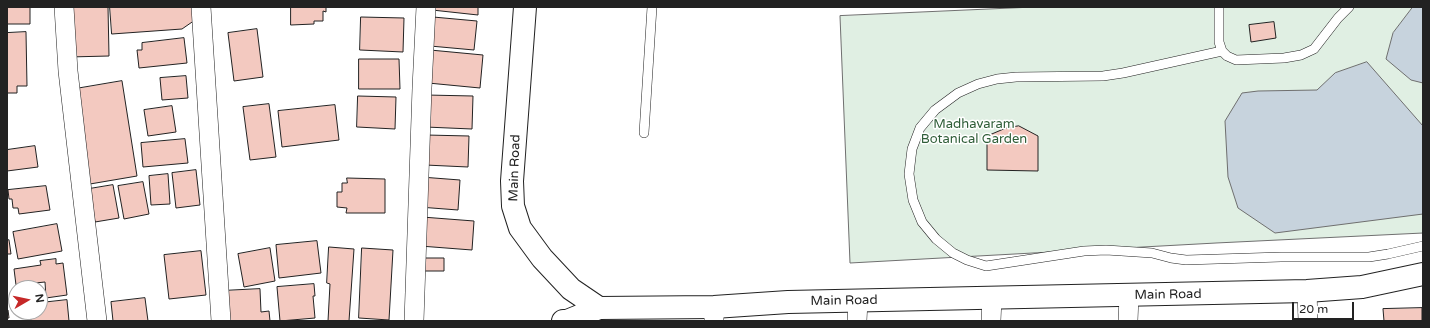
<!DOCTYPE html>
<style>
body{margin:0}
#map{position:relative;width:1430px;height:328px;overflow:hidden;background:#fff;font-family:"Varela Round",sans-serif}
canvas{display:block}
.frame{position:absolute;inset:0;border:8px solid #222;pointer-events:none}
.north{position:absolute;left:8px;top:280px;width:40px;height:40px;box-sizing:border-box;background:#fff;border:1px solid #a7a7a7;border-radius:50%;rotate:81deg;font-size:11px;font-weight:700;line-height:16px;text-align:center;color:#222}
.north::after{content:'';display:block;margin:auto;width:14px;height:18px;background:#c62828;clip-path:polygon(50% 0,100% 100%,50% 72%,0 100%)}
.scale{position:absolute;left:1292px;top:302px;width:62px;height:18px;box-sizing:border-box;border:2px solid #222;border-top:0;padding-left:5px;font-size:12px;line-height:14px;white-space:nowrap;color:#222;-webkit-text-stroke:3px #fff;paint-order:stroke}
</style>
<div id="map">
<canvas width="1430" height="328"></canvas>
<div class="frame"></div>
<div class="north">N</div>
<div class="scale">20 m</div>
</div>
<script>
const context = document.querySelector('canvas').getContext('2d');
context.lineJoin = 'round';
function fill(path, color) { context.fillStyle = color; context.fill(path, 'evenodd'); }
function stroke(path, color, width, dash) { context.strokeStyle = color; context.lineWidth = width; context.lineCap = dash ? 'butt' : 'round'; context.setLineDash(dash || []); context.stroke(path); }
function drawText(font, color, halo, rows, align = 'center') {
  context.font = font + ' "Varela Round",sans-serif'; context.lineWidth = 3; context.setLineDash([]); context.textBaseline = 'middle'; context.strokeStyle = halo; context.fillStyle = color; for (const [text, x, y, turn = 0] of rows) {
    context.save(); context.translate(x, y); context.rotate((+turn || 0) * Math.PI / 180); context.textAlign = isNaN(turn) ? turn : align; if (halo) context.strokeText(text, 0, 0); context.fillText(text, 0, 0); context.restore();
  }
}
const green = new Path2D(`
 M1034,7H1423V233L1216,243L850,263L840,16Z`);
const water = new Path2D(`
 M1413,7H1423V83L1411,80L1386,59L1393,33Z
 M1367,62L1423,126V214L1275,233L1238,208L1228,177L1225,121L1242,93L1258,91L1317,90L1335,73Z`);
const building = new Path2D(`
 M7,7H30V24H7Z
 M70,7H108L109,56L69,57Z
 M110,7H193L195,20L182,29L112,34Z
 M291,7H326V12L323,11V21H314V24L291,25Z
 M432,7H478V15L432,10Z
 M361,17L404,18L403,52L360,50Z
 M433,17L477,21L474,50L430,46Z
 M1274,22L1276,38L1251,42L1249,25Z
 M257,29L263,77L234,81L228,33Z
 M26,32L27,86H17V93H7V33Z
 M184,38L187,63L139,68L137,50H142V43Z
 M430,50L483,55L480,88L428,83Z
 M359,59H399L400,89H359Z
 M186,76L188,98L162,100L160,78Z
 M122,81L137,176L90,184L75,89Z
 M426,95L473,96L472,129L425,127Z
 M358,96L396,97L395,129L357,127Z
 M269,104L276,157L250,160L243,107Z
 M335,105L339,140L282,147L278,111Z
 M172,106L176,132L148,136L144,110Z
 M1019,126L1038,136V171L987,170V136L1006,128Z
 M426,135L469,136L468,167L425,165Z
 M185,139L188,163L143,167L141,143Z
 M35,146L38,167L7,171V150Z
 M196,170L200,205L176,208L172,173Z
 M168,174L170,204L151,205L149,176Z
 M421,177L460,180L458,210L419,207Z
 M347,178L385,179V213H346L347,208L337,207V192H342V183H347Z
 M143,182L149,214L124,219L118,186Z
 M113,185L119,218L95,222L89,189Z
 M46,186L50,210L19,214L18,208H13L12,199H9L8,190Z
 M422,217L474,221L472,250L420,246Z
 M57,224L62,251L18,259L13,232Z
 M9,240L11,254H7V241Z
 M317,241L321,273L279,278L276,245Z
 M329,247L354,249L349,321H328L330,284L327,283Z
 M270,248L275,281L244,287L238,254Z
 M362,248L393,250L389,320L359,318Z
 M201,251L206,295L169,299L164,255Z
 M423,258H444V271H423Z
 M56,259V264L63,263L67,295L46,298L45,282L16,285L14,269L41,265L40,261Z
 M314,284L315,296H313L315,318L280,321L277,287Z
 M260,289L261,312L269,311L270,321H224L221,291Z
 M145,298L148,321H113L111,302Z
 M67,300L69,321H31L30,312H40V303Z
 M1422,308V321H1384L1383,309Z
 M7,310H8L9,318H7Z`);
const lane = new Path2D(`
 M1219,7V42L1222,51L1227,56L1236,60L1284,58L1301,55L1314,49L1338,18L1349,7
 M1222,51L1123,73L1103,76L1016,77L997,79L978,84L958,93L935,110L920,128L912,149L909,174L913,200L922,222L936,239L953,253L967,260L986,266L1084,251L1106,250L1152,253L1171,258L1186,260L1281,257H1369L1388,254L1423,246
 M644,133L652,7`);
const street = new Path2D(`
 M64,7L68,71L97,321
 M201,7L221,321
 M1307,291L1308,321
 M414,321L422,88L426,7
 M714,321V307
 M857,321L858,300
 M991,321L992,298
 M1128,321L1129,296`);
const secondary = new Path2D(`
 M525,7L512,181L513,206L520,228L542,258L571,289L599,308L714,307L788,302L1307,291L1362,287L1423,274
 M563,321H567L599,308`);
const parkNames = [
 ["Madhavaram",974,125],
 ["Botanical Garden",974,140]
];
const streetNames = [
 ["Main Road",515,168,-88],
 ["Main Road",1168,295,-1],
 ["Main Road",844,301,-1]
];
fill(green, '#e0efe3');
stroke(green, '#6f6f6f', 1);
fill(water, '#c7d3dd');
stroke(water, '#6f6f6f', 1);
fill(building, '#f3c9c0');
stroke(building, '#222', 1);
stroke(lane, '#222', 10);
stroke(street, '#222', 20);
stroke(secondary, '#222', 24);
stroke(lane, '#fff', 9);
stroke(street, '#fff', 19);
stroke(secondary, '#fff', 22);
drawText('13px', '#2f5e38', '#fff', parkNames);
drawText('13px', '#222', '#fff', streetNames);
</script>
